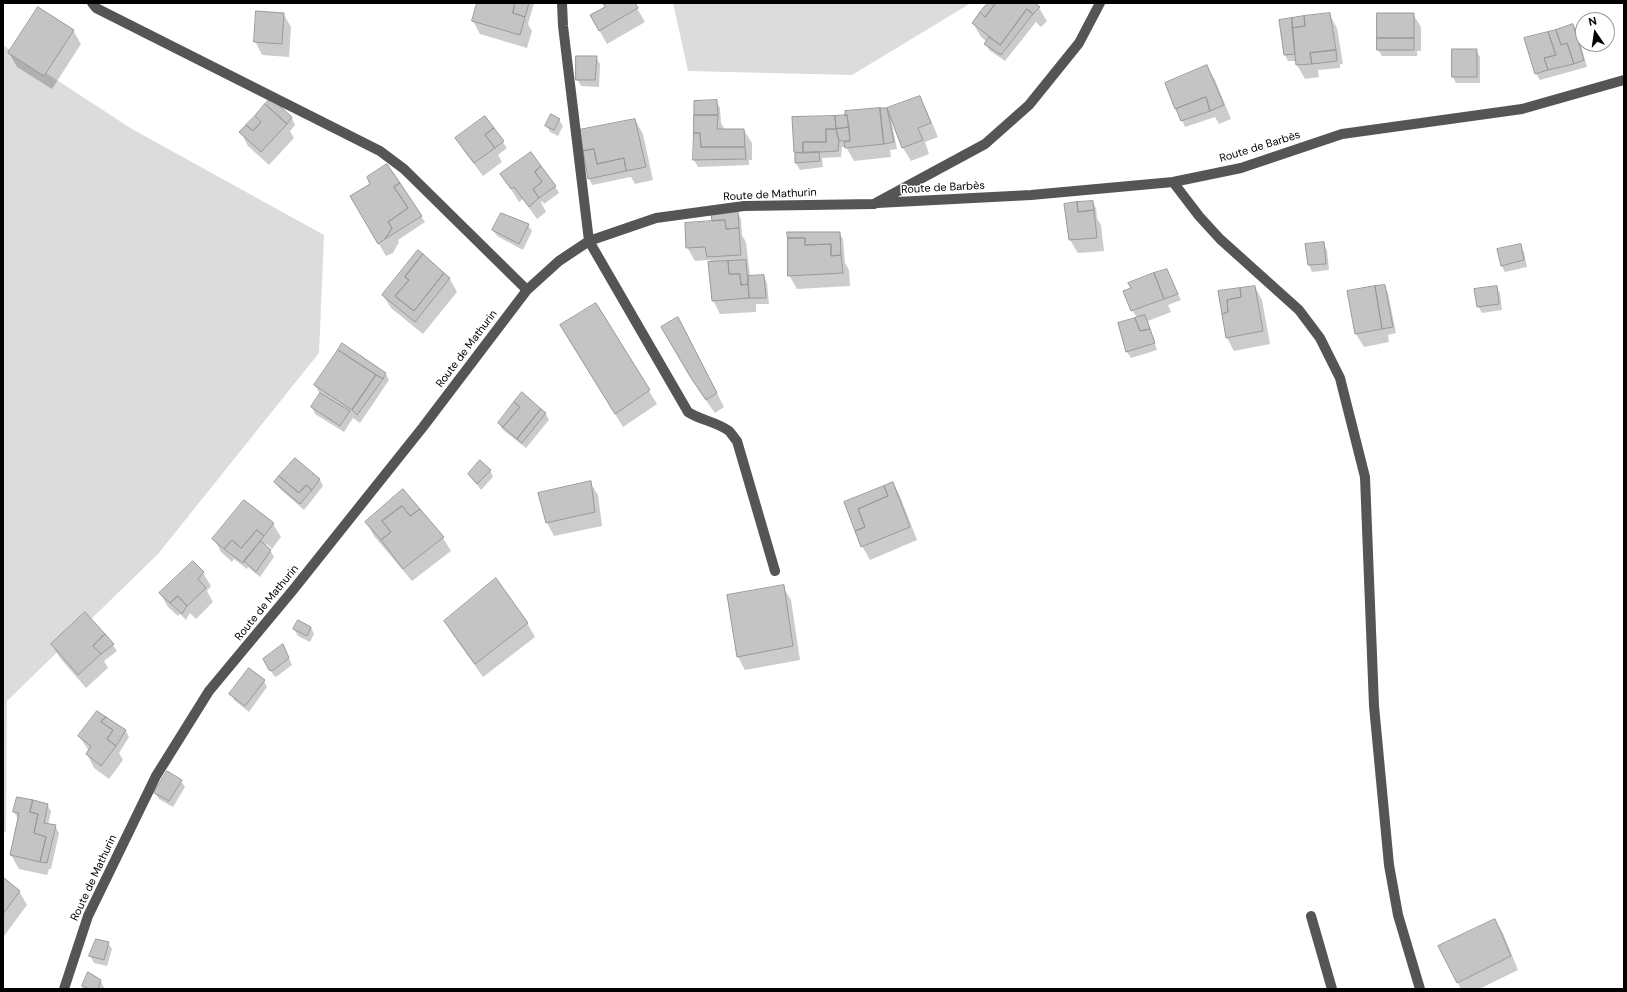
<!DOCTYPE html>
<meta charset="utf-8">
<style>
body{margin:0}
#map{position:relative;width:1627px;height:992px;overflow:hidden;background:#fff;font-family:"DM Sans",sans-serif}
canvas{display:block}
.frame{position:absolute;inset:0;border:4px solid #000;pointer-events:none}
.north{position:absolute;left:1575px;top:12px;width:40px;height:40px;box-sizing:border-box;background:#fff;border:1px solid #999;border-radius:50%;rotate:347deg;font-size:11px;font-weight:700;line-height:16px;text-align:center;color:#000}
.north::after{content:'';display:block;margin:auto;width:14px;height:18px;background:#000;clip-path:polygon(50% 0,100% 100%,50% 72%,0 100%)}
</style>
<div id="map">
<canvas width="1627" height="992"></canvas>
<div class="frame"></div>
<div class="north">N</div>
</div>
<script>
const context = document.querySelector('canvas').getContext('2d');
context.lineJoin = 'round';
function fill(path, color) { context.fillStyle = color; context.fill(path, 'evenodd'); }
function stroke(path, color, width, dash) { context.strokeStyle = color; context.lineWidth = width; context.lineCap = dash ? 'butt' : 'round'; context.setLineDash(dash || []); context.stroke(path); }
function drawText(font, color, halo, rows, align = 'center') {
  context.font = font + ' "DM Sans",sans-serif'; context.lineWidth = 3; context.setLineDash([]); context.textBaseline = 'middle'; context.strokeStyle = halo; context.fillStyle = color; for (const [text, x, y, turn = 0] of rows) {
    context.save(); context.translate(x, y); context.rotate((+turn || 0) * Math.PI / 180); context.textAlign = isNaN(turn) ? turn : align; if (halo) context.strokeText(text, 0, 0); context.fillText(text, 0, 0); context.restore();
  }
}
const green = new Path2D(`
 M673,3H971L852,75L688,71Z
 M3,45L132,129L324,235L319,353L158,554L7,701L6,832L3,833Z`);
const shadow = new Path2D(`
 M478,3H534L528,24L532,31L527,48L480,34L473,21Z
 M604,3H634L645,22L607,44L591,16L606,7Z
 M990,3H1033L1039,8L1047,21L1041,27L1036,22L1005,61L989,50L986,44L987,42L981,37L973,23Z
 M283,13L291,27L289,57L262,55L255,41Z
 M1329,14L1337,28L1343,64H1340V68L1318,70L1319,77L1305,79L1297,65V61H1288L1285,55L1280,21Z
 M1413,14L1421,27V51H1417V56H1382L1378,50Z
 M1573,25L1577,31L1587,67L1540,80L1536,74L1525,39Z
 M73,30L81,44L52,89L17,67L9,53Z
 M1476,50L1480,57V83H1456L1453,77Z
 M596,57L600,64L599,87L581,86L577,79Z
 M1207,67L1215,80L1231,119L1219,124L1215,117L1185,127L1167,83Z
 M919,97L927,111L938,137L925,142L929,154L911,161L903,148L892,119H891L897,149L890,150L891,157L854,161L846,147H842L841,157L822,158L823,167L800,170L796,163L793,118L836,117L888,109Z
 M271,99L292,118L295,125L290,131L294,138L269,165L248,146L241,132Z
 M716,101L720,108L721,123L725,130H744L752,143V160H749V165L698,167L694,160L695,133Z
 M485,117L507,148L498,155L502,162L483,176L464,151L457,138Z
 M559,120L563,126L558,136L550,132L547,126Z
 M635,120L643,134L653,180L635,184L631,177L592,185L589,178Z
 M502,175L555,186L559,193L544,204L542,201L541,202L546,212L537,219L523,199L519,202Z
 M351,196L421,216L425,222L398,240L399,242L393,253L386,256Z
 M1092,202L1096,208L1097,218L1101,225L1104,251L1078,253L1070,240Z
 M737,212L741,219L742,235L746,242L750,277H764L767,283L769,304H756V312L720,314L713,300L712,263L710,260L695,261L687,247L714,222Z
 M528,225L532,231L523,250L497,236L493,230Z
 M839,233L843,239L845,263L849,270L850,286L797,289L789,275Z
 M1323,243L1327,250L1329,270L1312,272L1309,265L1306,245Z
 M1520,246L1524,252L1527,267L1505,272L1501,265Z
 M418,252L450,279L457,292L423,334L391,308L383,295Z
 M1170,277L1181,300L1168,305L1171,312L1148,321L1157,350L1131,358L1127,352L1137,318L1132,310V289Z
 M1384,286L1388,293L1396,333L1388,335L1389,342L1364,347L1356,334Z
 M1255,287L1262,300L1270,344L1234,351L1227,338Z
 M1496,287L1500,293L1502,310L1482,313L1478,306Z
 M596,304L657,404L623,427L569,339Z
 M686,332L724,407L715,413L700,392L670,341Z
 M339,350L385,373L378,382L380,384L386,374L389,380L360,423L353,418L344,432L315,414L312,407L320,394L315,385Z
 M522,394L546,414L549,420L526,448L502,429L499,423Z
 M295,459L320,480L323,486L304,510L279,488L275,482Z
 M490,470L493,477L481,490L469,474Z
 M590,482L598,495L602,526L554,536L547,523Z
 M893,483L900,496L917,540L870,560L862,546Z
 M403,491L443,538L451,551L412,581L374,536L367,523Z
 M244,502L273,524L281,537L272,549L267,544L265,546L270,550L274,557L260,577L248,567L247,569L234,559L232,562L221,552L214,539Z
 M203,573L211,586L207,591L213,602L196,619L190,613L186,620L180,614L178,616L168,607L160,593Z
 M783,587L791,600L800,660L745,670L738,657Z
 M446,622L527,623L535,637L483,677L453,635Z
 M311,627L314,634L310,642L298,636L294,629Z
 M52,644L113,645L117,651L104,661L108,668L86,688L60,658Z
 M286,652L292,665L276,677L274,676L264,659Z
 M264,681L267,687L249,712L234,700L231,694Z
 M98,712L126,731L129,737L119,753L123,760L109,779L94,768L87,754L89,751L79,736Z
 M181,781L185,787L173,807L159,799L155,793Z
 M47,805L51,811L48,825L55,826L59,833L51,869H49L47,875L19,869L11,855L18,819L14,812Z
 M3,879L19,891L27,905L4,936Z
 M1495,920L1503,933L1518,970L1479,989H1461L1440,947Z
 M108,943L112,949L107,966L94,963L90,956Z
 M89,974L100,981L104,987L103,989H82Z`);
const building = new Path2D(`
 M477,3H515L513,13L525,17L520,35L472,21Z
 M515,3H529L525,17L513,13Z
 M603,3H635L638,8L599,31L590,15L605,7Z
 M988,3H996L985,17L980,12Z
 M996,3H1035L1040,7L1033,14L1027,9L1000,45L972,23L980,12L985,17Z
 M38,7L74,30L44,76L8,53Z
 M1027,9L1033,14L1001,55L984,44L989,37L1000,45Z
 M256,11L284,13L282,44L254,42Z
 M1330,13L1336,50L1310,53L1312,64L1296,65L1292,28L1305,26L1304,16Z
 M1377,13H1414V38H1377Z
 M1304,16L1305,26L1292,28V18Z
 M1292,18L1295,54L1284,55L1279,20Z
 M1573,24L1584,60L1574,64L1567,43L1561,45L1556,30Z
 M1556,30L1561,45L1567,43L1574,64L1548,70L1544,58L1556,55L1548,32Z
 M1548,32L1556,55L1544,58L1548,70L1535,74L1524,38Z
 M1377,38H1414V50H1377Z
 M1452,49H1477V77H1452Z
 M1336,50L1337,61L1312,64L1310,53Z
 M576,56H597L595,80H576Z
 M1207,65L1224,105L1210,111L1206,97L1175,109L1165,83Z
 M920,96L931,123L918,128L923,140L902,148L887,108Z
 M1206,97L1210,111L1181,121L1176,109Z
 M271,98L292,117L287,124L265,104Z
 M717,100L718,115H694V101Z
 M265,104L287,124L261,152L239,132L246,125L253,131L261,122L255,116Z
 M880,108L884,144L845,148L844,142L850,141L847,115L845,116V111Z
 M880,108H887L894,142L884,144Z
 M551,114L560,119L554,130L545,126Z
 M694,115H718L717,129H744L745,147H701L700,133H694Z
 M847,115L849,127L836,129L835,116Z
 M255,116L261,122L253,131L246,125Z
 M485,116L494,128L485,135L495,148L474,163L455,138Z
 M835,116L836,129H826V142H803V153L794,152L792,117Z
 M635,119L646,167L626,171L624,158L597,164L594,149L583,151L579,130Z
 M849,127L850,141H839L836,129Z
 M494,128L504,141L495,148L485,135Z
 M826,129H836L839,141L838,151L803,153V142H826Z
 M694,133H700L701,147H745L746,159L693,160Z
 M594,149L597,164L624,158L626,171L588,179L583,151Z
 M531,152L541,166L535,172L542,182L533,189L539,198L529,207L514,187L511,189L500,174Z
 M819,152L820,161L795,163V153Z
 M387,164L400,183L394,187L408,208L388,222L392,228L385,239L378,244L350,196L370,184L367,177Z
 M541,166L556,186L539,198L533,189L542,182L535,172Z
 M400,183L422,216L385,239L392,228L388,222L408,208L394,187Z
 M1093,201L1094,210L1078,212L1077,202Z
 M1077,202L1078,212L1094,210L1097,238L1069,240L1064,204Z
 M738,211L739,228L726,229L725,220L712,221L711,213Z
 M501,213L529,224L519,244L492,230Z
 M725,220L726,229L739,228L741,255L707,257L705,247L686,248L685,223Z
 M787,232H840L841,255L831,256V244L805,245V238H788Z
 M788,238H805V245L831,244V256L841,255L843,273L788,276Z
 M1324,242L1326,264L1308,265L1305,244Z
 M1521,244L1524,260L1501,266L1497,249Z
 M418,250L423,254L405,277L409,280L395,296L397,298L414,311L444,273L450,278L415,322L382,295Z
 M423,254L444,273L414,311L395,296L409,280L405,277Z
 M746,260L748,284L741,285L740,274H729L728,261Z
 M728,261L729,274H740L741,285L748,284L749,298L712,301L708,262Z
 M1167,269L1178,294L1164,299L1154,273Z
 M1154,273L1164,299L1131,311L1123,291L1131,288L1128,283Z
 M764,275L766,298H749L748,276Z
 M1385,285L1393,327L1382,329L1375,286Z
 M1255,286L1263,331L1226,338L1222,314L1228,312L1227,300L1241,297L1240,288Z
 M1375,286L1382,329L1355,334L1347,291Z
 M1497,286L1499,304L1477,307L1474,289Z
 M1240,288L1241,297L1227,300L1228,312L1222,314L1218,291Z
 M596,303L650,390L615,414L560,325Z
 M1145,315L1150,329L1140,331L1135,318Z
 M678,317L717,393L706,400L691,378L661,327Z
 M1135,318L1140,331L1150,329L1155,343L1126,352L1118,323Z
 M342,343L386,373L383,379L338,350Z
 M338,350L376,375L352,410L314,385Z
 M376,375L383,379L357,415L352,410Z
 M522,392L541,409L517,439L503,427L520,407L514,402Z
 M320,393L350,411L340,426L311,407Z
 M514,402L520,407L503,427L498,423Z
 M541,409L546,413L522,443L517,439Z
 M295,458L320,479L312,490L306,485L299,493L279,476Z
 M480,460L491,470L477,484L468,474Z
 M279,476L299,493L306,485L312,490L300,504L274,482Z
 M591,481L595,512L546,523L538,493Z
 M893,482L910,527L861,547L855,531L865,527L858,509L888,496L884,486Z
 M884,486L888,496L858,509L865,527L855,531L844,502Z
 M403,489L420,509L410,516L402,506L382,521L391,532L381,540L365,522Z
 M244,500L274,523L264,536L257,530L241,548L232,540L224,549L212,539Z
 M402,506L410,516L420,509L444,537L403,569L381,540L391,532L382,521Z
 M257,530L264,536L243,563L224,549L232,540L241,548Z
 M261,541L271,550L256,572L244,561Z
 M193,561L204,572L198,579L206,588L187,606L178,596L170,603L159,593Z
 M496,578L528,623L475,664L444,621Z
 M784,585L793,646L737,657L727,595Z
 M178,596L187,606L182,614L170,603Z
 M85,612L105,634L93,646L101,654L78,675L51,644Z
 M298,620L311,627L307,636L293,629Z
 M105,634L114,644L101,654L93,646Z
 M283,644L289,658L272,671L269,670L263,659Z
 M249,668L265,680L245,706L229,694Z
 M97,711L106,717L101,722L113,730L107,739L116,746L101,766L86,754L91,746L78,736Z
 M106,717L126,730L116,746L107,739L113,730L101,722Z
 M167,771L182,780L169,801L154,793Z
 M17,797L33,800L30,812L38,814L34,833L46,837L40,862L10,855L19,813L13,812Z
 M33,800L48,804L44,823L56,825L47,863L40,862L46,837L34,833L38,814L30,812Z
 M3,877L20,891L3,914Z
 M1495,919L1511,956L1457,983L1438,946Z
 M96,939L109,942L104,960L89,956Z
 M88,972L101,980L98,989H90L82,986Z`);
const minor = new Path2D(`
 M92,3L96,8L380,151L404,169L527,290
 M562,3L563,26L589,241L688,412C700,420 717,422 729,431C732,434 734,438 737,441L775,571
 M1173,182L1199,216L1220,239L1299,310L1320,338L1340,378L1365,477L1374,706L1389,865L1398,915L1420,989
 M877,203L1031,195L1173,182L1241,168L1342,134L1522,109L1624,80
 M1311,916L1332,989
 M64,989L88,916L156,776L209,691L293,590L423,427L527,290L559,261L589,241L656,218L744,206L874,204L985,144L1029,105L1079,43L1100,3`);
const streetNames = [
 ["Route de Barbès",1260,147,-17],
 ["Route de Barbès",943,188,-3],
 ["Route de Mathurin",770,195,-3],
 ["Route de Mathurin",467,349,-53],
 ["Route de Mathurin",267,603,-51],
 ["Route de Mathurin",94,878,-65]
];
fill(green, '#dcdcdc');
fill(shadow, '#0003');
fill(building, '#c4c4c4');
stroke(building, '#999', 1);
stroke(minor, '#555', 10);
drawText('11px', '#000', '#fff', streetNames);
</script>
